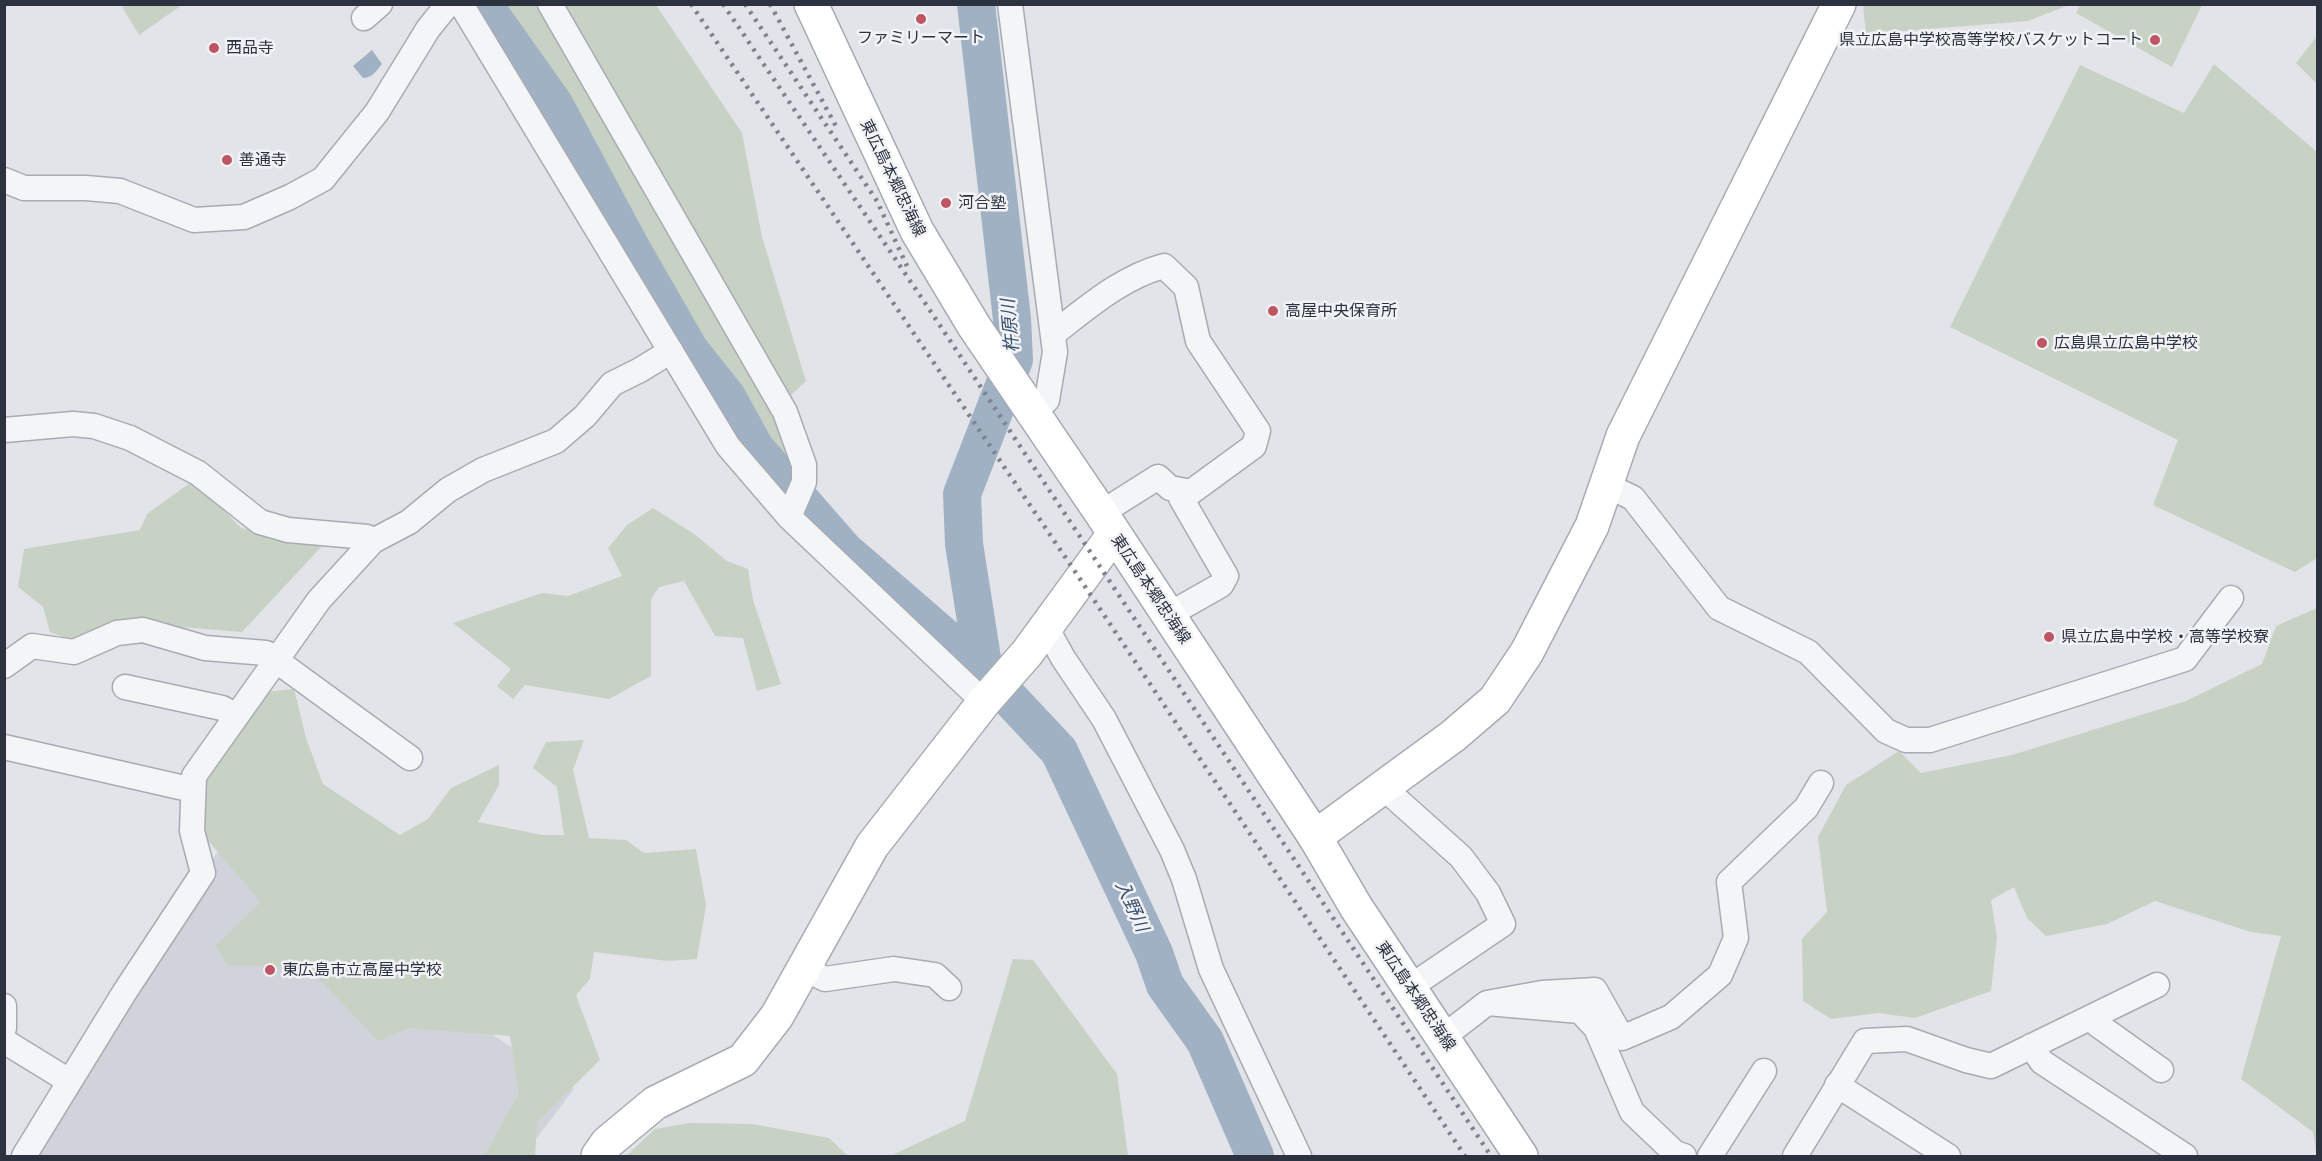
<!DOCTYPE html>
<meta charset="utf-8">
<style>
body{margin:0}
#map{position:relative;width:2322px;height:1161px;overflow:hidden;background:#e2e4e9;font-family:Barlow,sans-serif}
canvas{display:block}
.frame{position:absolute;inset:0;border:6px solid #2c323f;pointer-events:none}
</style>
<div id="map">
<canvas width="2322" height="1161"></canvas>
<div class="frame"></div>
</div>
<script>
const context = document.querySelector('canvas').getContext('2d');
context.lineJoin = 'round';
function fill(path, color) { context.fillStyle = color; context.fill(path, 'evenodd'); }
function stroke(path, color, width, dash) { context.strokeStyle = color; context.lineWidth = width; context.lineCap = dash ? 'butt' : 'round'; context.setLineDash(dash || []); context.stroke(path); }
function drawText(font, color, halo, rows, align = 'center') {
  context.font = font + ' Barlow,"Noto Sans JP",sans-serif'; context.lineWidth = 5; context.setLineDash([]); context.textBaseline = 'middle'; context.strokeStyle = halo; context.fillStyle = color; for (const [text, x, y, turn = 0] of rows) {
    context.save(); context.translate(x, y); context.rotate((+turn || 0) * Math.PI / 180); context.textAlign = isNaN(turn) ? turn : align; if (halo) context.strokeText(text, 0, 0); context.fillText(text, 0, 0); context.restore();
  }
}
const built = new Path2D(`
 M218,851L574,1089L523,1156H28Z`);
const green = new Path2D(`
 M2081,4H2202V5L2172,67L2076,13Z
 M121,5H182L139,35Z
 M498,5H656L742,133L762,237L806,381L780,405L804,465L791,479L649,260L569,112Z
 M1863,5V4L2069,5L2028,21L1866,34Z
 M2317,36V84L2296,63Z
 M2214,64L2317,152V558L2295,572L2153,505L2178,440L1950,327L2080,65L2184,113Z
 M194,480L241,528L322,546L242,632L143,624L79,643L50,632L43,607L18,587L24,549L140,530L147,514Z
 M653,508L694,534L727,561L748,569L753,600L781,684L757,691L743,638L715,636L684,581L659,587L651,599V676L609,699L525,685L513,699L497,686L511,669L453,623L542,593L568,596L622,576L608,548L627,525Z
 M2317,608V1156L2313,1132L2241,1079L2281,936L2251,932L2155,901L2107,924L2046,936L2027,918L2014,887L1991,900L1997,937L1991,991L1915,1018L1878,1013L1831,1019L1803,1001L1802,939L1827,912L1818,837L1846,785L1899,751L1921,773L2012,755L2186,701L2262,664L2276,626Z
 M294,689L306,738L323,784L400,835L428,819L451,788L499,765V785L478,822L542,835H564L557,787L533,768L546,742L584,740L573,770L589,838L626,840L644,853L696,849L706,905L697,959L668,961L594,952L590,979L576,995L600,1060L537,1122L535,1156H484L519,1093L510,1036L408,1028L378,1041L311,970L266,966L228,965L215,946L261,902L205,837L203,780L266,692Z
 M1013,959L1033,960L1117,1074L1128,1156H899L894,1154L965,1121Z
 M690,1123L752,1124L829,1138L848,1156H626L655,1129Z`);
const water = new Path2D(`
 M372,50L382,64C376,71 372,78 363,78L353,66Z`);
const river = new Path2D(`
 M483,4L554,104L630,246L689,349L727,397L755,448L844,550L984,671L1059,751L1154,953L1165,985L1205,1041L1255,1156
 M976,4L1012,319L1014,360L962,494L964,544L984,671`);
const street = new Path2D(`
 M461,4L728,446L789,517L984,702
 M550,4L785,412L804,465V482L789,517
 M1010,4L1055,352L1047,400L1034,413
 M364,18L380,4
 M4,180L24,188H86L120,191L194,220L244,217L290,197L323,179L377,112L428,29L444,9L450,4
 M1053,334C1087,308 1122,277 1164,266L1186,287L1198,341L1258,431L1254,446L1191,492L1170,488L1158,477L1101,513
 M4,430L73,424L94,426L130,438L198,473L260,522L288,530L367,537L373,541
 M1606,485L1633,498L1719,608L1808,652L1886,731L1906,740H1930L2185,659L2231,598
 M1168,615L1221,585L1226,576L1181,498L1180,490
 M1046,627L1063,658L1104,719L1172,850L1184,879L1211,969L1299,1156
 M4,666L32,646L74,652L117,633L143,630L205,648L266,653L410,758
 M125,687L222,708L235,715
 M4,747L193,790
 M1384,788L1461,857L1488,893L1503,924L1410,987
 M803,968L825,979L894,969L935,975L949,988
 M1487,1003L1542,993L1595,990L1622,1038L1671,1017L1720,975L1736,938L1729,882L1806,808L1821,783
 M4,1006V1028
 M2091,1017L2098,1025L2161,1070
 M1443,1037L1487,1003L1580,1011L1596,1028L1632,1112L1675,1153L1684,1156
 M4,1041L69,1081
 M2031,1046L2042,1062L2185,1156
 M1837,1085L1948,1156
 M24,1156L124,993L203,873L192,831L194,776L319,600L373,541L409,522L448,490L483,470L556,441L585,416L612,384L640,370L671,351
 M1710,1156L1764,1071
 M1795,1156L1865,1041L1907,1039L1966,1060L1991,1066L2157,985`);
const secondary = new Path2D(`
 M1315,837L1453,736L1495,700L1527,652L1592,526L1623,436L1839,4
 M598,1156L607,1143L655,1103L743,1060L777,1016L872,846L984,702L1027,653L1114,534`);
const primary = new Path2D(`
 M811,4L917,231L974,326L1101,513L1315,837L1356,907L1521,1156`);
const rail = new Path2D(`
 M691,4L1080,579L1465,1156
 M723,4L923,300L1491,1156
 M745,4L877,201L907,266
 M770,4L838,130`);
const markers = [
 [921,19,6,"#bf5563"],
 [2155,40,6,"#bf5563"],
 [214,48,6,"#bf5563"],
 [227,160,6,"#bf5563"],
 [946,203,6,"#bf5563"],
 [1273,311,6,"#bf5563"],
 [2042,343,6,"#bf5563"],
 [2049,637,6,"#bf5563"],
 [270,970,6,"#bf5563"]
];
const poiNames = [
 ["ファミリーマート",921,38,"center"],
 ["県立広島中学校高等学校バスケットコート",2143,40,"right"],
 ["西品寺",226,48],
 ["善通寺",239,160],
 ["河合塾",958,203],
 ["高屋中央保育所",1285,311],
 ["広島県立広島中学校",2054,343],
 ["県立広島中学校・高等学校寮",2061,637],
 ["東広島市立高屋中学校",282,970]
];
const streetNames = [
 ["東広島本郷忠海線",893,178,64],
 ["東広島本郷忠海線",1151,589,56],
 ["東広島本郷忠海線",1416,996,56]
];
const waterNames = [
 ["杵原川",1010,326,-95],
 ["入野川",1132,906,65]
];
fill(built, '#d0d3da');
fill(green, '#c7d2c4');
fill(water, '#a1b1c4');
stroke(river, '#a1b1c4', 38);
stroke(street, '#a8abb3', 27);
stroke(secondary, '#a8abb3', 36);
stroke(primary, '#a2a9b3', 36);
stroke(street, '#f4f5f7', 24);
stroke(secondary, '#fff', 33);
stroke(primary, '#fff', 33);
stroke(rail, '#7d8490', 4.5, [3, 6]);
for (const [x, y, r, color] of markers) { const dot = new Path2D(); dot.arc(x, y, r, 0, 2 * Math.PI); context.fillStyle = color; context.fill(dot); stroke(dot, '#f1f3f6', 2); }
drawText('16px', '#2c323f', '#f1f3f6', poiNames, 'left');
drawText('16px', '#2c323f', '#f1f3f6', streetNames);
drawText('italic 18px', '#3a506e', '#f1f3f6', waterNames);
</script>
